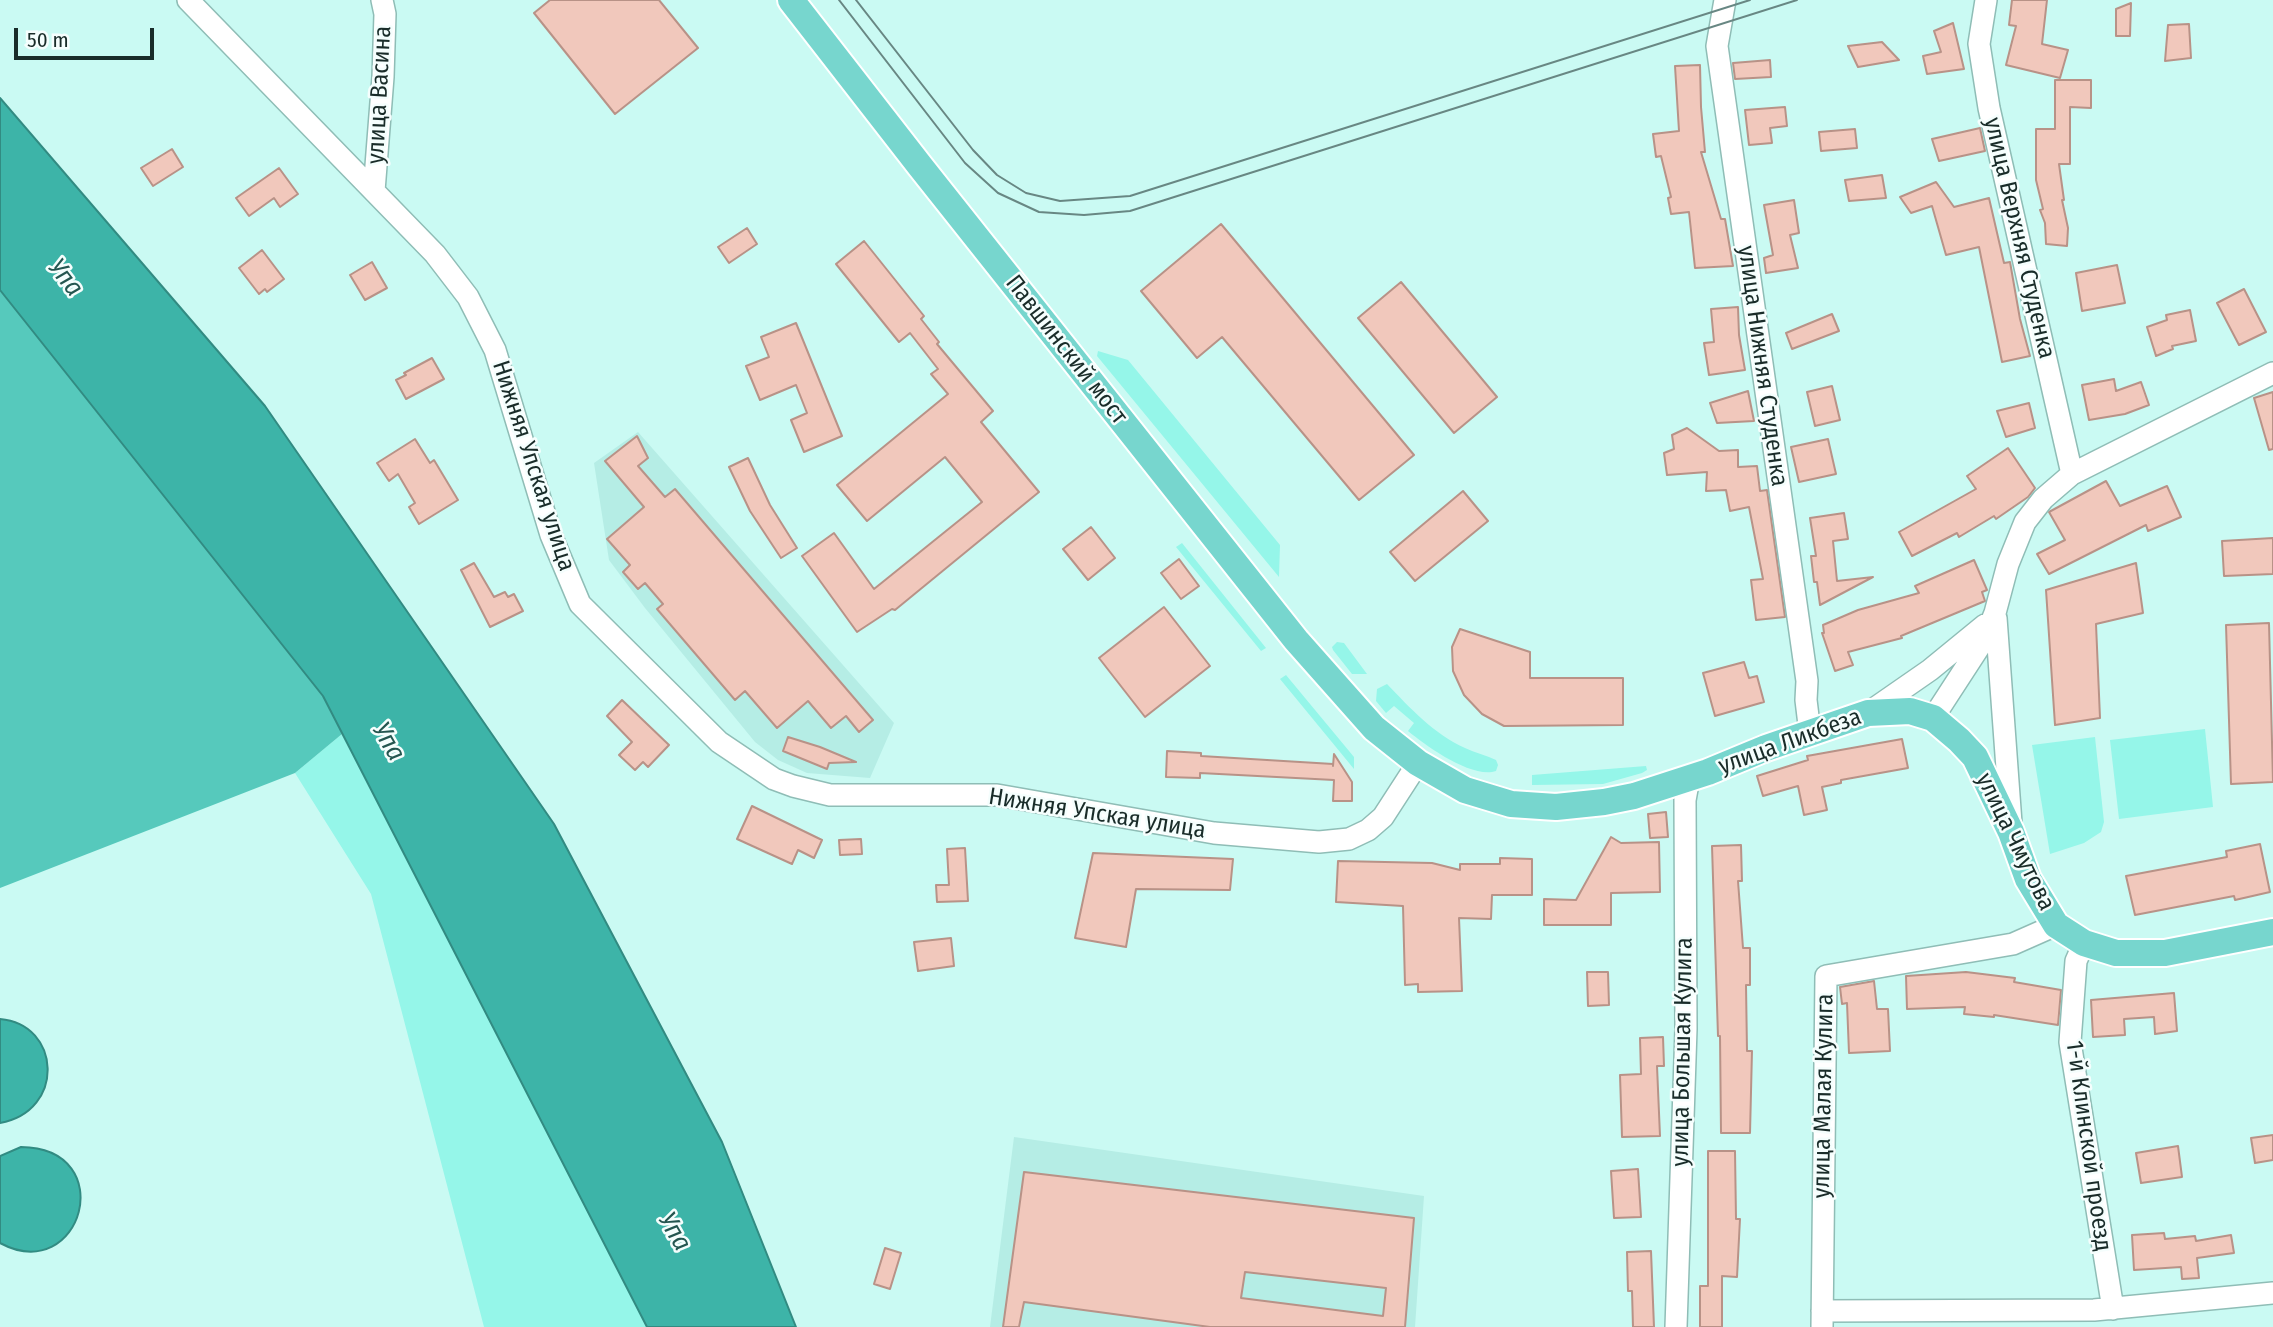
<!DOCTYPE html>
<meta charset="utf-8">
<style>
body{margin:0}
#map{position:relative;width:2273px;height:1327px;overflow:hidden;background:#cafaf3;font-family:"Fira Sans Condensed",sans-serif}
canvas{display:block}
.scale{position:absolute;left:14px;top:28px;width:140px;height:32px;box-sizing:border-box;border:4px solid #192c29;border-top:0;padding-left:9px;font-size:21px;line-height:24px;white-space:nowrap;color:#192c29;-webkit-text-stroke:5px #f5fefd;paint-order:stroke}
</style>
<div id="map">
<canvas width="2273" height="1327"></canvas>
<div class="scale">50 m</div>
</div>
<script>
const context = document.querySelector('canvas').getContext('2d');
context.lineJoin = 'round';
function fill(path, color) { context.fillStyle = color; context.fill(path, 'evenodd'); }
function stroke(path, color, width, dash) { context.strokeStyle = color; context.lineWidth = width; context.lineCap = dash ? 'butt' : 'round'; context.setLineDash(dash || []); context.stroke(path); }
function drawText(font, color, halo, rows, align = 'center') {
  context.font = font + ' "Fira Sans Condensed",sans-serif'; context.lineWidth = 5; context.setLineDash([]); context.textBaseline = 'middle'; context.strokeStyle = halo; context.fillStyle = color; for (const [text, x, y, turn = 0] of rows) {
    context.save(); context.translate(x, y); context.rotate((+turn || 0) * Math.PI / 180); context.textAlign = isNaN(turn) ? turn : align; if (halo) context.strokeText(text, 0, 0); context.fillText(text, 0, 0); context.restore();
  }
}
const built = new Path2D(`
 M638,432L894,723L870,778L807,773L778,760L755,742L645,608L609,560L594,463Z
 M1014,1137L1424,1196L1415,1327H990Z`);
const green = new Path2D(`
 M1098,351L1128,360L1280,545L1279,577L1097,356Z
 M1182,543L1266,648L1261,651L1176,547Z
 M1337,642L1344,643L1367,674H1352L1333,650L1332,647Z
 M1286,675L1354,757V769L1280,679Z
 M1387,684C1410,708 1434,734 1465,748C1475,753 1486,755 1496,760L1498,765L1496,771C1472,779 1426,746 1408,731L1414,723L1394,706L1386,713L1376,701L1377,689Z
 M2205,729L2213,807L2119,819L2110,740Z
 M342,734L647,1327H484L371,894L295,773Z
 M2095,737L2104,822L2101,832L2084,843L2050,854L2032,745Z
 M1646,766L1647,770L1642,773L1603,784L1532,785V775Z`);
const forest = new Path2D(`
 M0,290L323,696L342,734L295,773L0,888Z`);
const water = new Path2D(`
 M0,98L265,406L554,824L722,1142L796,1327H647L323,696L0,290Z
 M0,1019C61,1024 66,1111 0,1123Z
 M21,1147C121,1148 82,1287 0,1243V1156Z`);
const building = new Path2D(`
 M550,0H659L698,48L615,114L534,13Z
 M2012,0H2047L2042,44L2068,50L2060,78L2006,65L2016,26L2009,25Z
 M2131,3L2130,36H2116V9Z
 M1953,23L1964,69L1927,74L1923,56L1941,52L1934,31Z
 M2189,24L2191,58L2165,61L2168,25Z
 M1882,42L1899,60L1858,67L1848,46Z
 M1770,60L1771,77L1735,79L1733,63Z
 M1700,65L1701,107L1705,152H1701L1721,219H1725L1733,266L1695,268L1689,212L1671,214L1668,198L1671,197L1661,156L1656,157L1653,134L1679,131L1675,66Z
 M2055,80H2091V108L2070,107V164H2059L2064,200H2062L2068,228L2067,246L2046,244L2045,223L2040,210L2043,209L2036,180V129H2055Z
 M1785,107L1787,126L1770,128L1772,143L1749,145L1745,110Z
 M1980,128L1985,151L1939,161L1932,139Z
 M1855,129L1857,148L1821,151L1819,132Z
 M172,149L183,167L153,186L141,168Z
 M279,168L298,194L280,207L274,198L249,216L236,198Z
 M1882,175L1886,198L1849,201L1845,180Z
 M1936,182L1954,207L1989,198L2004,263L2010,262L2020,319L2030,356L2002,362L1979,247L1946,255L1932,206L1911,213L1900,197Z
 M1794,200L1799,233L1790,235L1798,268L1766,273L1764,258L1773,255L1764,205Z
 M1221,224L1414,455L1359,500L1222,337L1197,358L1141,291Z
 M747,228L757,244L729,263L718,247Z
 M864,241L924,316L921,319L939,342L937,344L993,411L981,422L1039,492L895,610L892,609L857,632L802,556L834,533L874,589L982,502L945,457L867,521L837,485L948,394L931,374L938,369L910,333L899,342L836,264Z
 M262,250L284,279L267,292L265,289L259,294L239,268Z
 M372,262L387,288L365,300L350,275Z
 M2117,265L2125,303L2082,311L2076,273Z
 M1401,282L1497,397L1454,433L1358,318Z
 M2244,289L2266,332L2239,345L2217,303Z
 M1738,307L1739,335L1745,370L1709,375L1704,343L1714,342L1711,309Z
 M2190,310L2196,341L2172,346L2173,349L2156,356L2147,327L2167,320L2166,315Z
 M1832,314L1839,331L1792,349L1786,333Z
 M796,323L842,436L804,452L791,420L807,413L796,385L760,400L746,366L769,357L761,337Z
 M432,358L444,379L406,399L396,380L406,375L404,373Z
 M2114,379L2116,391L2141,382L2149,405L2125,414L2089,420L2082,385Z
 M1832,386L1840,420L1815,426L1807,392Z
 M1748,391L1754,421L1717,423L1710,403Z
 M2273,392V449L2269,450L2254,398Z
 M2029,403L2035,428L2006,437L1997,411Z
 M1687,428L1719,451L1738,450V467L1757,466L1760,491L1767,490L1785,617L1756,620L1751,580L1763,579L1749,507L1730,511L1726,490L1706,491L1707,472L1667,475L1664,453L1674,449L1672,435Z
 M637,436L648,458L638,466L665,497L675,489L873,720L859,732L846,716L831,728L808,701L777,728L745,691L735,700L657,609L663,604L645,583L638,589L623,572L630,565L607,539L644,507L605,461Z
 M415,439L430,463L434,460L458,500L419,524L409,507L415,503L398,474L389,481L377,463Z
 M1828,439L1836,474L1799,482L1791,447Z
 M2008,448L2035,488L2028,497L1996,519L1994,516L1959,537L1957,533L1912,556L1899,532L1976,489L1967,476Z
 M748,458L770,505L797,548L781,558L750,511L729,467Z
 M2106,481L2120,506L2167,486L2181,517L2148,531L2146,525L2049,574L2037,554L2065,540L2049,512Z
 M1463,491L1488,521L1415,581L1390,552Z
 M1844,513L1848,539L1833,541L1837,581L1873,577L1820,605L1817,582H1814L1811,556H1816L1810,518Z
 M1091,527L1115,558L1088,580L1063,549Z
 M2273,538V574L2224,576L2222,541Z
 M1179,559L1199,586L1181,599L1161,573Z
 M1974,560L1987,590L1982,592L1985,601L1901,636L1902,638L1848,652L1853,665L1835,671L1822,633H1824L1823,625L1858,610L1919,593L1915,586Z
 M474,563L494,597L505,592L508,597L514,594L523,611L490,627L461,570Z
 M2136,563L2143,613L2096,624L2100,718L2055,725L2046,590Z
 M1164,607L1210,666L1145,717L1099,658Z
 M2269,623L2273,782L2231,784L2226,625Z
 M1460,629L1530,652V678H1623V725L1504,726L1482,714L1464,695L1453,671L1452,647Z
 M1744,662L1749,678L1757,676L1764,702L1715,716L1703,673Z
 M622,700L669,745L648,767L643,762L635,770L619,755L632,742L607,716Z
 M788,737L820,747L856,762L829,763L827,769L783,751Z
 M1902,739L1908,768L1841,780V783L1822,787L1827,810L1804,815L1798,786L1763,796L1757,776L1808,760L1807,756Z
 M1167,751L1201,753V756L1333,764V766L1334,754L1352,782V801H1333L1334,780L1200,773V778L1166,777Z
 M752,806L822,840L814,858L798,850L792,864L737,839Z
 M1666,812L1668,837L1650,838L1648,814Z
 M1611,837L1621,843L1659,842L1660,892L1611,893V925H1544V899L1576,900Z
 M861,839L862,854L840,855L839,840Z
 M2260,844L2270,892L2235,900L2234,896L2135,915L2126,876L2227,857L2226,851Z
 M1741,845L1742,881H1738L1743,948H1750V985H1746L1747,1051H1752L1750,1133H1721L1720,1036H1718L1712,846Z
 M965,848L968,901L937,902L936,885H949L947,849Z
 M1093,853L1233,859L1230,890L1136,889L1126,947L1075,938Z
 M1500,858L1532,859V895H1492L1491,919L1459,918L1462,991L1418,992V984L1405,985L1403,906L1336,902L1338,861L1432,863L1460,870V864H1500Z
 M951,938L954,966L918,971L914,942Z
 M1587,972H1608L1609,1005L1588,1006Z
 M1966,972L2015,978L2014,982L2061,990L2058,1025L1994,1015V1017L1964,1014L1965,1007L1907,1009L1906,976Z
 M1874,981L1877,1009H1888L1890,1051L1849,1053L1847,1003L1842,1004L1840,987Z
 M2174,993L2177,1031L2155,1034L2154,1017L2124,1019L2125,1035L2093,1037L2091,1000Z
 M1663,1037L1664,1066H1657L1660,1136L1622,1137L1620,1075L1641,1074L1640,1038Z
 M2273,1135V1160L2255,1163L2251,1138Z
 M2178,1146L2182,1177L2141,1183L2136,1153Z
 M1708,1151H1735L1736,1219H1740L1737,1277L1722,1276V1327H1700V1286H1708Z
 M1638,1169L1641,1217L1614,1218L1611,1171Z
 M1024,1172L1414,1218L1405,1327H1210L1024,1302L1019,1327H1003ZM1245,1272L1386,1288L1383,1316L1241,1298Z
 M2164,1233L2165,1239L2195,1236L2196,1241L2231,1235L2234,1253L2197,1258L2199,1278L2182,1279L2181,1267L2134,1270L2132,1235Z
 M885,1248L901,1253L890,1289L874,1284Z
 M1651,1251L1654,1327H1633L1632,1291H1628L1627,1252Z`);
const minor = new Path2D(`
 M188,0L435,254L468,297L495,350L551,535L580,604L719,742L774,779L793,786L830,795H997L1214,833L1319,842L1349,839L1368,830L1383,817L1418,763
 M1725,0L1717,46L1807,681L1806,700L1810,733
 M1986,0L1979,44L1989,108L2072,474
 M374,191L383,77L385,14L382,0
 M1996,618L2011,823
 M1868,713L1930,670L1985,625
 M1933,718L1985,638L1995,613L2008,564L2025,522L2043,499L2072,474L2273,373
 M2084,943L2076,961L2070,1042L2113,1309
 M1822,1311L2094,1310L2273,1293
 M1676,1327L1686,1029L1685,800L1689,778
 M1822,1327L1826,976L2013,944L2056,925`);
const major = new Path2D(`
 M791,0L920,166L1296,640L1374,728L1418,763L1465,790L1511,804L1556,807L1604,802L1634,796L1708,772L1766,748L1868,713L1910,711L1933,718L1959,740L1975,757L2011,832L2028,879L2056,925L2084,943L2116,953H2165L2273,932`);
const tram = new Path2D(`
 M839,0L965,163L998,193L1039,212L1084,215L1130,211L1797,0
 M856,0L973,150L997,175L1026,193L1060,201L1130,196L1750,0`);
const streetNames = [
 ["улица Васина",380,95,-87],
 ["улица Верхняя Студенка",2019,238,77],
 ["Павшинский мост",1066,350,52],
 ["улица Нижняя Cтуденкa",1762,366,82],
 ["Нижняя Упская улица",533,466,72],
 ["улица Ликбеза",1790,742,-20],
 ["Нижняя Упская улица",1097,814,9],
 ["улица Чмутова",2015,842,64],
 ["улица Большая Кулига",1683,1052,-89],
 ["улица Малая Кулига",1824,1096,-89],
 ["1-й Клинской проезд",2088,1146,82]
];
const waterNames = [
 ["Упа",65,278,52],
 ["Упа",388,742,60],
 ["Упа",674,1232,60]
];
fill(built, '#b5ede5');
fill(green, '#95f6e9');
fill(forest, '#56c9bc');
fill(water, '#3db4a8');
stroke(water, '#328b82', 2);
fill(building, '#f1c8bc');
stroke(building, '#b89287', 2);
stroke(minor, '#8fbdb6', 24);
stroke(major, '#fff', 30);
stroke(minor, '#fff', 21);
stroke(major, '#77d6ce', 26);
stroke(tram, '#688783', 2);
drawText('24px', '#192c29', '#f5fefd', streetNames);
drawText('italic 26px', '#245650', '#f5fefd', waterNames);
</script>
